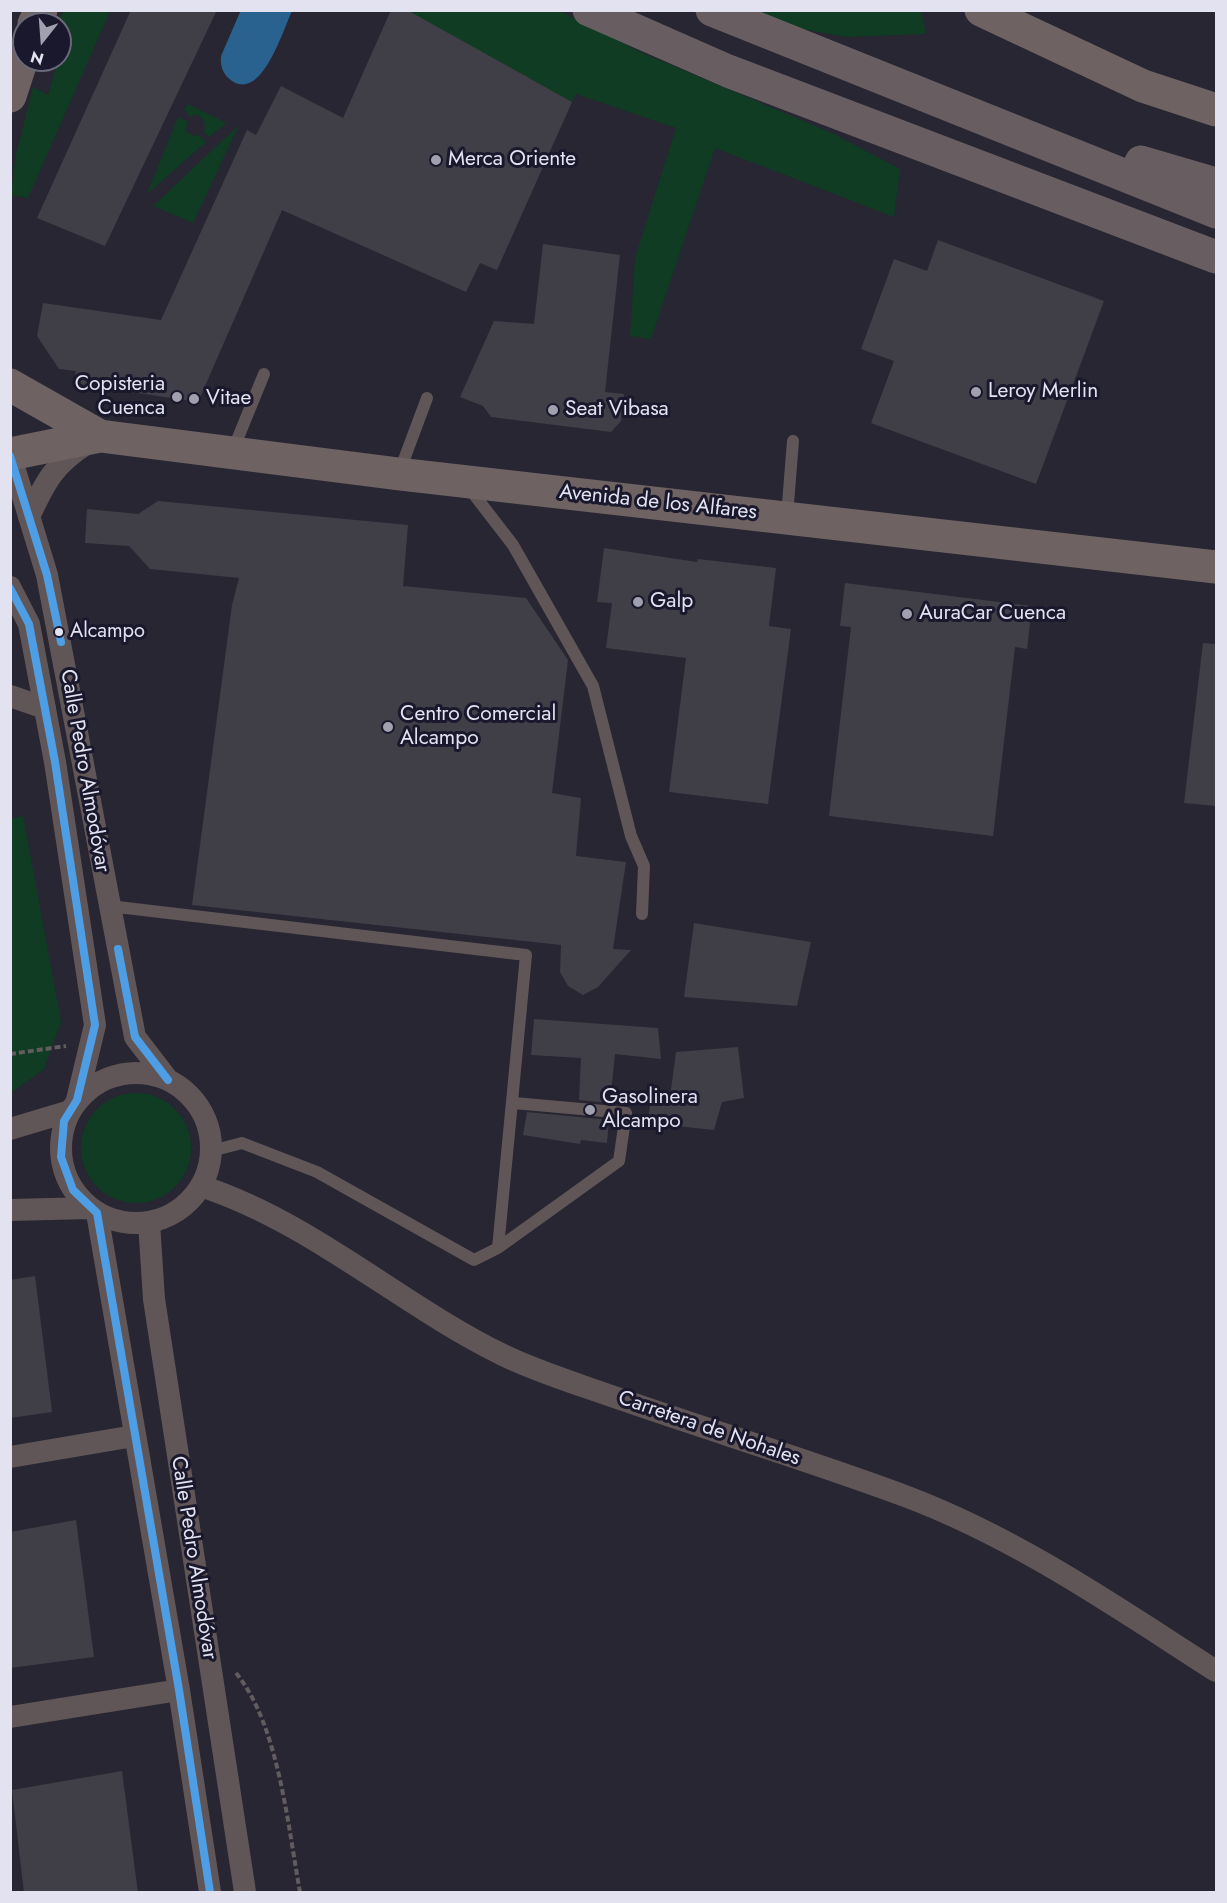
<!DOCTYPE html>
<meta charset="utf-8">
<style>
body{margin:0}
#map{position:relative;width:1227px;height:1903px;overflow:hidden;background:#272632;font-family:Jost,sans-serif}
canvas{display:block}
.frame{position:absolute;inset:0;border:12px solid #e2e2f0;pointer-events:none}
.north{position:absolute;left:12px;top:12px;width:60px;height:60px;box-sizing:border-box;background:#19182c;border:2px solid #69697a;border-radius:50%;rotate:197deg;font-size:16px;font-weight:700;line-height:24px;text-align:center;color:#e2e2f0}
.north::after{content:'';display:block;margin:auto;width:21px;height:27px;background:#a1a0ae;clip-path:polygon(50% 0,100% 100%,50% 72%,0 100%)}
</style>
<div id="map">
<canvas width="1227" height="1903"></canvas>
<div class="frame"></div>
<div class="north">N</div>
</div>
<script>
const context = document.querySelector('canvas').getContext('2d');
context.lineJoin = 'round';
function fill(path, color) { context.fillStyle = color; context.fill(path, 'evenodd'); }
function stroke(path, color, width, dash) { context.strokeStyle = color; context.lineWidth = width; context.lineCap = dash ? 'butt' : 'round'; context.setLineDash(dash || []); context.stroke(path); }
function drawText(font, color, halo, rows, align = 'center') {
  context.font = font + ' Jost,sans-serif'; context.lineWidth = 6; context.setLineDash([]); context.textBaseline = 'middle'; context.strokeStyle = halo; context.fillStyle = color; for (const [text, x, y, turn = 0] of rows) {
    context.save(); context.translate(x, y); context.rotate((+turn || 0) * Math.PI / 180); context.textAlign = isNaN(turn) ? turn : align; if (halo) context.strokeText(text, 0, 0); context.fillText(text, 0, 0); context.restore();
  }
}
const green = new Path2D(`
 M64,10L110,11L28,198L11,195L16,154L33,87L48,95L56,67L47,60H60V24H57Z
 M407,11H560L638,51L834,134L900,169L894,217L715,148L651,339L630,336L635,258L676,128L576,94L572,102Z
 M747,11H921L926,34L847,37L780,25Z
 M188,104L227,123L209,137L204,133C206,124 205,119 197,114L190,117L184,109Z
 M178,117L187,121L186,131L194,136L199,135L206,142L147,194Z
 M239,125L193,223L153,206Z
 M23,816L61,1022L44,1069L11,1093L10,819Z
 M81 1148a55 55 0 1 1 110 0a55 55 0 1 1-110 0Z`);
const water = new Path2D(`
 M241,10L292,11C283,30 262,101 232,81C223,75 220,66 221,56Z`);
const building = new Path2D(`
 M131,10H217L105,246L37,218Z
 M391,10H407L572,102L497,270L480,263L466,292L282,210L198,402L84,385L74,381L76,371L59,369L37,336L43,303L161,320L247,130L256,135L281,86L343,118Z
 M938,240L1104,301L1036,484L871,423L894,361L861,349L894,259L927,271Z
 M543,244L620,255L605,392L624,394L621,421L611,432L491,417L483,406L460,397L494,321L534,324Z
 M158,501L408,525L403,586L526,598L568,660L552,793L581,798L576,856L626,862L613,949L631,950L598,987L583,995L568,986L560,972L561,945L192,905L232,605L239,578L150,569L129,546L85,543L87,509L138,514Z
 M604,548L697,562L698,559L776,568L769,626L791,629L768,804L669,792L686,658L606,648L612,603L597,602Z
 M845,583L1032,606L1027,649L1015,647L993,836L829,816L851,627L840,626Z
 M1203,643L1216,644V806L1184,803Z
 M694,923L811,942L797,1006L684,997Z
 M534,1019L658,1028L661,1059L615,1054L610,1103L579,1100L581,1058L531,1055Z
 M738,1047L744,1098L722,1102L714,1130L648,1123L651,1097H670L676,1052Z
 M527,1112L609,1120L607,1143L581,1140L580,1144L523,1135Z
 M35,1276L52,1412L10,1418V1280Z
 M76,1520L94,1657L10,1668V1532Z
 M122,1771L138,1893H24L12,1790Z`);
const path = new Path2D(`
 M10,1054L66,1046
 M236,1673C279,1725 288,1828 300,1892`);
const lane = new Path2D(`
 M233,450L264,374
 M399,473L427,398
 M469,488L513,545L593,686L631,836L644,866L642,914
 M787,516L793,441
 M109,906L526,955L498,1248L474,1260L317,1172L242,1143L211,1151
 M498,1248L619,1161L626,1113L514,1103`);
const street = new Path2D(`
 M10,454L47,575L135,1037L168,1080
 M29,517C45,482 54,464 88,443
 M10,587L29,624L55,762L95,1025L77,1100
 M10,696L45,708
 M61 1148a75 75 0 1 1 150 0a75 75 0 1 1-150 0Z
 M10,1129L70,1111
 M201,1186C313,1223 399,1304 503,1355C540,1373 581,1385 620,1399C715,1432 811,1461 905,1496C1017,1538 1116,1607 1216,1671
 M10,1210L90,1208
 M97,1213L179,1690L210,1892
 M149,1223L154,1299L245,1892
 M10,1457L134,1436
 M10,1717L179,1690`);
const secondary = new Path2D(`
 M981,10L1143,86L1216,110
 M34,24L41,10
 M10,96L24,53
 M10,385L100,436L399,474L1216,567
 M10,454L100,436`);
const highway = new Path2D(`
 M589,10L728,71L1216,257
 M712,10L1216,212
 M1141,162L1216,184`);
const bus1 = new Path2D(`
 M10,456L47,575L61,642
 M10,588L29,624L55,762L95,1025L77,1100L64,1121L61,1157L73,1190L97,1213L179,1690L210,1892
 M118,949L135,1037L168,1080`);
const markers = [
 [436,160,6,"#a1a0ae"],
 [976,392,6,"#a1a0ae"],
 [177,397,6,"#a1a0ae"],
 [194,399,6,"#a1a0ae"],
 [553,410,6,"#a1a0ae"],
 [638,602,6,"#a1a0ae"],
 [907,614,6,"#a1a0ae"],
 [59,632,5,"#e2e2f0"],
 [388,727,6,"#a1a0ae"],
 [590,1110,6,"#a1a0ae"]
];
const busNames = [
 ["Alcampo",70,632]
];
const poiNames = [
 ["Merca Oriente",448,160],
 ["Copisteria",165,385,"right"],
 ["Cuenca",165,409,"right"],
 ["Leroy Merlin",988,392],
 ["Vitae",206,399],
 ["Seat Vibasa",565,410],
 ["Galp",650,602],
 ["AuraCar Cuenca",919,614],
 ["Centro Comercial",400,715],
 ["Alcampo",400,739],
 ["Gasolinera",602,1098],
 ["Alcampo",602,1122]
];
const streetNames = [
 ["Avenida de los Alfares",658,503,6],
 ["Calle Pedro Almodóvar",84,771,80],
 ["Carretera de Nohales",709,1429,19],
 ["Calle Pedro Almodóvar",193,1558,81]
];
fill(green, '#0f3c23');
fill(water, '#2a628f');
fill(building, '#403f48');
stroke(path, '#625c5f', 4, [6, 3]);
stroke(lane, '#615657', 12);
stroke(street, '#615657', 22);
stroke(secondary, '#6e6262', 33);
stroke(highway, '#685d61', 33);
stroke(bus1, '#4d9ee5', 8);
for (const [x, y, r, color] of markers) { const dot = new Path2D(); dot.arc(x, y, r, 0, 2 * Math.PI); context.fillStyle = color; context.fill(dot); stroke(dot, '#19182c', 2); }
drawText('20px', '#e2e2f0', '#19182c', busNames, 'left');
drawText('21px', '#e2e2f0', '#19182c', poiNames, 'left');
drawText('21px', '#e2e2f0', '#19182c', streetNames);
</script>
